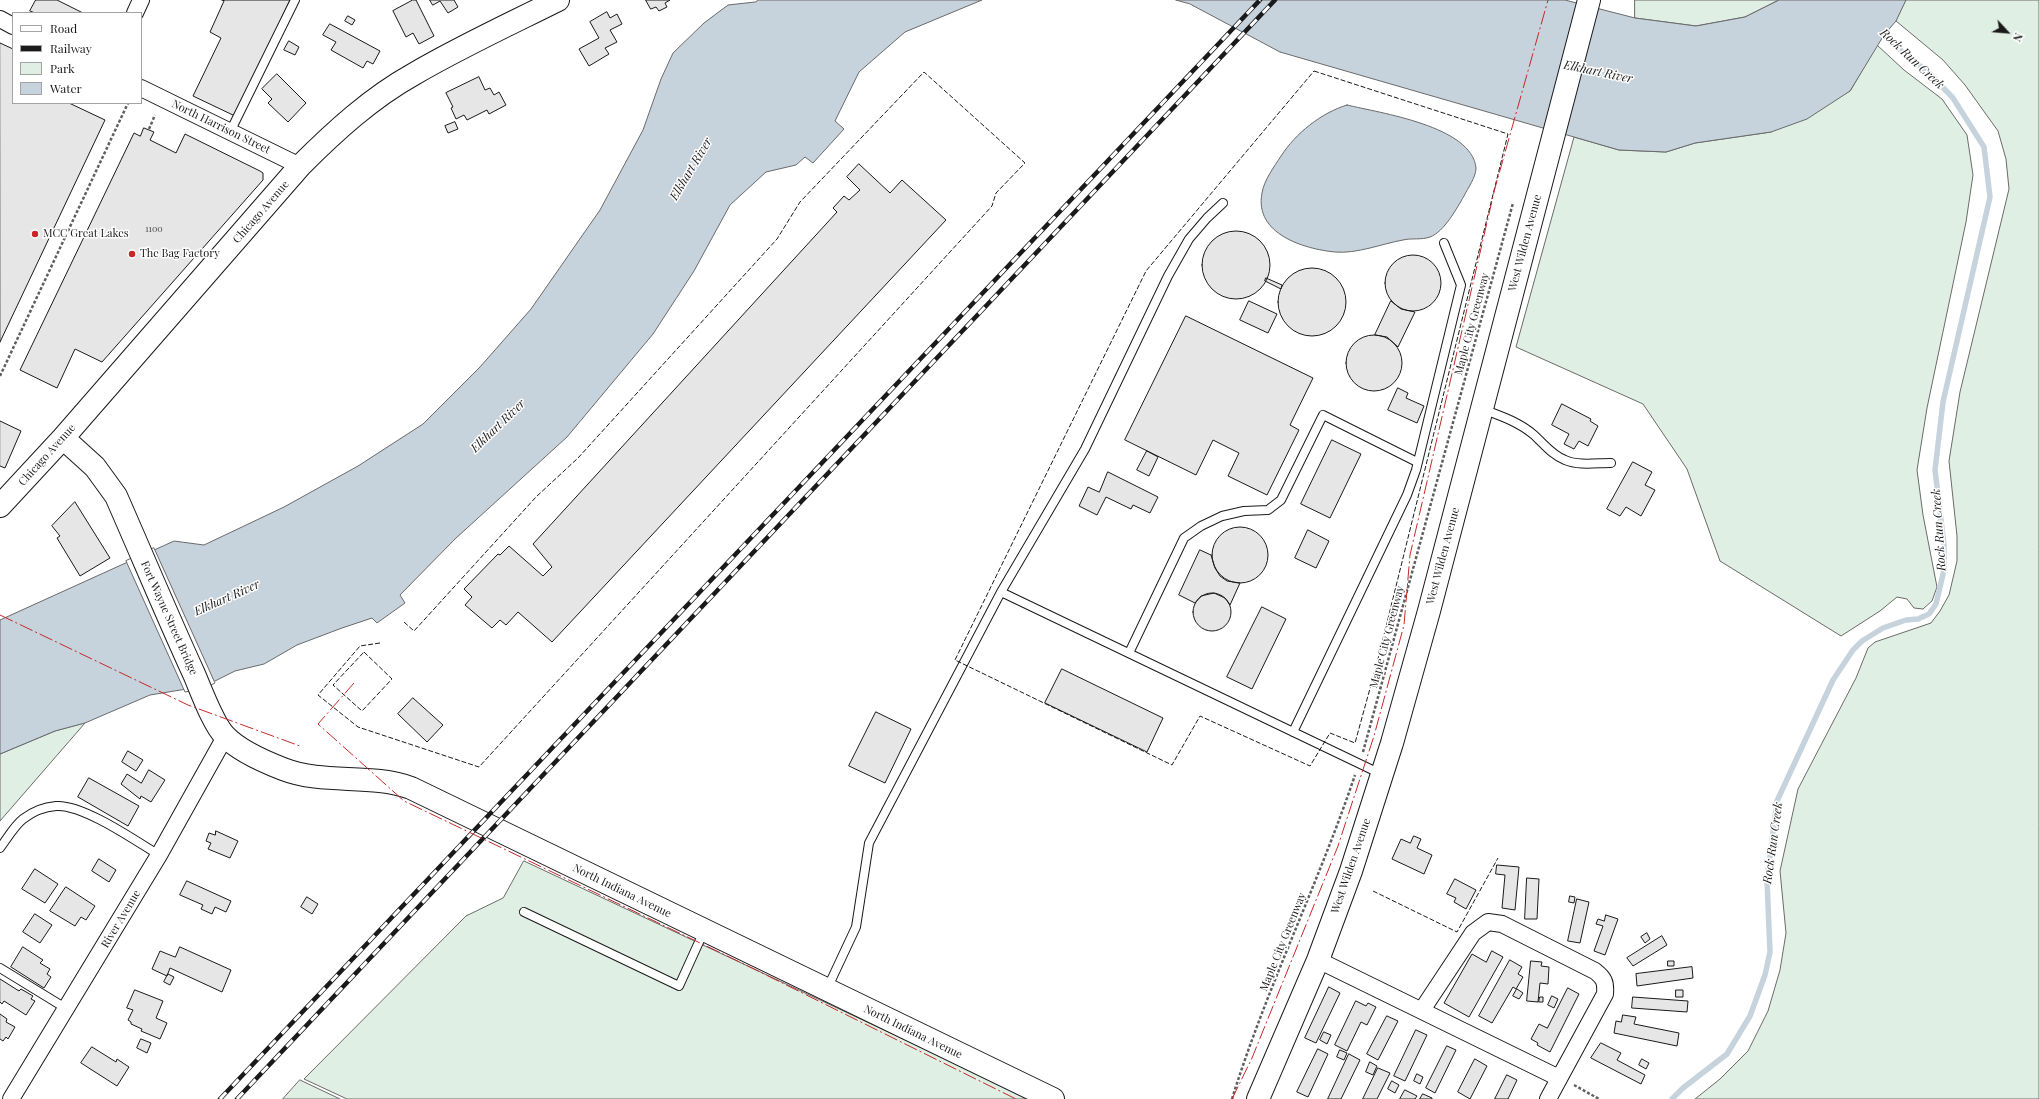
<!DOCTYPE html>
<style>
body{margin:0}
#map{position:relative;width:2039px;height:1099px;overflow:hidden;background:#fff;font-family:"Playfair Display",serif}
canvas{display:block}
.legend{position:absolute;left:12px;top:12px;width:130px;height:92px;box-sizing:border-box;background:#fff;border:1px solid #a3a3a3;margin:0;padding:5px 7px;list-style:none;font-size:12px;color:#1a1a1a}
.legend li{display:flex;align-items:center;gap:8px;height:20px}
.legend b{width:20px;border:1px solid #a3a3a3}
.north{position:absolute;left:1987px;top:12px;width:40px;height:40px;-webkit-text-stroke:3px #fff;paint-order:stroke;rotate:116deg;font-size:11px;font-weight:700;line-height:16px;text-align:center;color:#1a1a1a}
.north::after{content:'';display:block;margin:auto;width:14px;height:18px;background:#1a1a1a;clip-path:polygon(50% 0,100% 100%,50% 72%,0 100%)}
</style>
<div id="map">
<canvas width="2039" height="1099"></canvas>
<ul class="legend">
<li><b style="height:5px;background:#fff"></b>Road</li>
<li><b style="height:5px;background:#1a1a1a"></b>Railway</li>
<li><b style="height:11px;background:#e0efe3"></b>Park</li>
<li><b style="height:11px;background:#c6d2dc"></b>Water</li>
</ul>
<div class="north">N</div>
</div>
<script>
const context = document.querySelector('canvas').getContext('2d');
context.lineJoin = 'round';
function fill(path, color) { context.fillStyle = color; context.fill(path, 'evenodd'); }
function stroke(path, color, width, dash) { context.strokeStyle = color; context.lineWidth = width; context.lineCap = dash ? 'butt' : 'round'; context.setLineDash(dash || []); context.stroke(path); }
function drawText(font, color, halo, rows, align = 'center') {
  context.font = font + ' "Playfair Display",serif'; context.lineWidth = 3; context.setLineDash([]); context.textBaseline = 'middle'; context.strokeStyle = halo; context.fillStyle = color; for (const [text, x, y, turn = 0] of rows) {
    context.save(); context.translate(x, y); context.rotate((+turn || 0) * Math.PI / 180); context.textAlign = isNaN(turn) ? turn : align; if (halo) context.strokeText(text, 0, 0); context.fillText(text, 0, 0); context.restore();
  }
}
const green = new Path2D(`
 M1635,0H1779L1745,17L1696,26L1635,18Z
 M1906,0H2039V1099H1695L1720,1079L1748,1051L1768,1011L1780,970L1786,933L1780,871L1798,789L1856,678L1868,648L1875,642L1931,623L1940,611L1949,595L1957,561V536L1949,461L1960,392L2009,189L2006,159L1998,131L1965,85L1943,60L1896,21Z
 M1877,45L1904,70L1942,99L1967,135L1973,175L1966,222L1927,408L1917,470L1923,515L1937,587L1932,601L1923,609L1914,608L1907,599L1897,597L1880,611L1841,636L1720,561L1687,469L1643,404L1516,347L1574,137L1619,150L1666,152L1695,143L1771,132L1850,91Z
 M85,723L0,821V754L55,731Z
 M524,861L1031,1099H347L304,1079L466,916L503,898Z
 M300,1080L340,1099H283Z`);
const water = new Path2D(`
 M759,0H982L905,32L859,72L835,121L844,129L813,163L805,157L796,165L766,172L730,205L694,271L653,334L567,437L455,539L400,595L405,603L377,623L372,618L342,628L297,645L264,664L235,671L205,686L150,695L85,723L55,731L0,754V620L174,541L204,545L284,507L358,466L423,424L480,367L531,309L600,210L643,130L661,79L673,53L704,23L728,5L755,2Z
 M1176,0H1565L1635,18L1696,26L1745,17L1779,0H1906L1896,21L1884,35L1850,91L1807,119L1771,132L1695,143L1666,152L1619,150L1280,52L1190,4Z
 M1347,105C1380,113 1472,126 1476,168C1476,177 1468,188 1464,196C1457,208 1444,232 1430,237C1422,240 1411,238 1403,240C1381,244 1357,254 1335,252C1304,249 1254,234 1262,193C1264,180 1274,167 1281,156C1296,133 1321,113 1347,105Z`);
const pier = new Path2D(`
 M154,548L215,683L205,688L185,692L126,561Z`);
const stream = new Path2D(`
 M1672,1099L1683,1088L1727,1054L1750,1016L1765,975L1770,952L1767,880L1777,801L1833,680L1853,650L1862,641L1883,628L1906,620L1918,619L1929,614L1936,604L1944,570V545L1935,470L1943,402L1990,197L1984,147L1953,98L1930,74L1899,49L1879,30`);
const building = new Path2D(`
 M36,0H57L83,13H35L30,11Z
 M222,0H290L235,116L193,96L221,38L210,32L224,1Z
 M413,0H416L434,36L419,44L413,33L406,37L393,11Z
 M430,0H454L458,7L448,13L440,1L433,5Z
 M646,0H670L665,3L667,7L659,11L656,7L651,9Z
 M607,12L610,18L617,14L622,24L610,30L617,42L605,48L609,54L589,66L579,49L599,38L590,22Z
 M348,16L355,20L352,25L345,21Z
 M330,24L380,51L373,64L367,61L363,68L331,50L336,42L323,35Z
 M289,41L299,47L295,55L284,50Z
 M0,43L13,49V103H69L105,120L0,342Z
 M277,74L306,103L288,122L268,103L272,99L262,89Z
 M479,77L485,90L490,88L494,95L499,92L506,105L489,114L487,110L467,120L464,115L456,119L451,108L453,107L446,93Z
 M455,122L458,129L448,133L445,126Z
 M144,128L154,132L150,140L176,153L185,134L260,171L263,173V180L102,362L75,349L57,388L20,370L134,133L140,136Z
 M859,164L890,193L902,180L946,220L552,642L518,612L506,625L500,620L492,628L465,605L472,597L464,589L498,554L500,555L509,546L543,576L552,567L533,544L837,212L833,208L844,196L849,200L860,190L847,177Z
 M1202 265a34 34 0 1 1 68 0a34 34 0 1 1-68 0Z
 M1385 283a28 28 0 1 1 56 0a28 28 0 1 1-56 0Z
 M1278 302a34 34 0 1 1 68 0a34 34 0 1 1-68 0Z
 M1266,278L1282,285L1281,289L1265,281Z
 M1249,301L1277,314L1268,333L1240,320Z
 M1391,301L1401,309L1415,312L1398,347L1387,337L1375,335Z
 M1186,316L1313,378L1290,425L1299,430L1267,495L1228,476L1239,453L1213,440L1196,475L1125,440Z
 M1346 363a28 28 0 1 1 56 0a28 28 0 1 1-56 0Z
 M1398,388L1408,393L1406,398L1424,406L1417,423L1388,410Z
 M1562,404L1591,419L1590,421L1598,426L1588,446L1579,441L1574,449L1564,444L1569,434L1552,425Z
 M0,421L21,431L5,468L0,466Z
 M1332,440L1361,454L1330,518L1301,504Z
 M1147,451L1158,457L1149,476L1137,470Z
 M1633,462L1652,472L1645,485L1655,490L1641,516L1626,507L1620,516L1607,509Z
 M1108,472L1158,497L1150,513L1133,505L1131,509L1106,497L1097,515L1079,506L1088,487L1099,492Z
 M75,502L110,558L80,576L57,538L60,536L52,526Z
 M1212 555a28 28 0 1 1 56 0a28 28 0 1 1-56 0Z
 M1308,530L1329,541L1316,568L1295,558Z
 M1200,550L1211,555L1215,568L1220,576L1227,581L1240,583L1230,605L1225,598L1214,593L1201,596L1195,603L1179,595Z
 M1193 612a19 19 0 1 1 38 0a19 19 0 1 1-38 0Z
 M1262,607L1286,619L1252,689L1227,677Z
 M1062,669L1163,718L1147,752L1045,703Z
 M413,698L443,725L427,742L398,714Z
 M876,712L911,729L885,783L849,766Z
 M128,751L143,760L136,771L122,762Z
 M149,770L165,780L151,802L141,796L140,799L121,784L127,774L141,783Z
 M89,778L139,806L128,826L78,797Z
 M216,831L238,841L230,858L208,849L211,843L206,841L209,833L215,835Z
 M1414,836L1421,839L1417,848L1432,855L1424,874L1392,859L1401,839L1410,843Z
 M99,859L116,870L109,882L92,871Z
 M1497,865L1519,867L1515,910L1502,908L1505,875L1496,874Z
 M35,869L58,884L45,903L22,889Z
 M1527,878L1539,879L1537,919H1525Z
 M1455,879L1476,890L1466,909L1454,902L1456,898L1447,894Z
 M187,881L231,901L226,912L215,907L212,914L201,909L203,905L180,895Z
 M66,887L95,906L86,920L81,917L75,926L50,911Z
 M1570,896L1575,897L1574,903L1569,902Z
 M307,897L318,904L312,914L301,907Z
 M1577,899L1589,902L1580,943L1568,941Z
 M35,914L52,925L40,943L23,932Z
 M1606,915L1618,919L1605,955L1594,951L1603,926L1596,924L1598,919L1604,921Z
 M1647,933L1650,939L1645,943L1641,937Z
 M1662,936L1667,945L1633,966L1627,958Z
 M23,947L43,960L40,963L50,969L47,974L51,977L44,988L11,967Z
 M180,947L231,970L222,992L170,968L167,976L152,969L160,951L175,957Z
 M1492,951L1503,957L1469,1017L1444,1003L1472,954L1486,962Z
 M1510,960L1522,967L1518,974L1523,977L1516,989L1513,987L1492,1023L1479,1016Z
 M1531,961L1542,962L1541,966L1549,967L1548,984L1540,983L1538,1002L1527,1001Z
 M1668,961H1674V966H1668Z
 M1692,967L1693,978L1637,986L1636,974Z
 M168,974L174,977L170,985L164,982Z
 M0,979L19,991L21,989L33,996L31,999L35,1001L26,1015L4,1001L2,1004L0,1002Z
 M1329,987L1340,993L1316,1043L1305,1038Z
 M1568,988L1579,994L1550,1052L1537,1045L1538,1043L1531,1039L1539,1024L1547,1028Z
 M1517,989L1523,993L1519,999L1513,996Z
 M135,990L163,1001L156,1018L167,1023L160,1039L141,1031L142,1029L131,1024V1022L128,1020L133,1010L127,1008Z
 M1676,990H1683V997H1676Z
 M1552,996L1558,999L1554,1008L1548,1005Z
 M1540,997H1543V1002H1539Z
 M1633,997L1688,1001L1687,1012L1632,1008Z
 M1356,1001L1366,1006L1368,1003L1376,1007L1367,1025L1361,1022L1347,1051L1335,1045Z
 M0,1014L7,1019L6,1022L15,1027L8,1039L6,1037L3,1041L0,1039Z
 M1623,1015L1636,1017L1634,1024L1679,1033L1677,1046L1614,1033L1616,1021L1621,1022Z
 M1387,1016L1398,1021L1378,1060L1367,1054Z
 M1416,1030L1427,1035L1405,1081L1394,1076Z
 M1324,1032L1331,1035L1327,1044L1320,1040Z
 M141,1039L151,1043L147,1053L137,1048Z
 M1601,1043L1621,1053L1617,1060L1645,1075L1641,1084L1591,1058Z
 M1447,1046L1456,1050L1435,1093L1426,1088Z
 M92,1047L116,1062L117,1059L129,1067L117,1086L81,1063Z
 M1318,1049L1328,1054L1308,1097L1297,1092Z
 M1340,1050L1347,1053L1344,1060L1337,1057Z
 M1349,1054L1360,1060L1341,1099H1328Z
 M1475,1059L1487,1066L1470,1099L1458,1092Z
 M1642,1059L1649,1063L1646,1069L1639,1065Z
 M1370,1062L1377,1066L1373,1075L1366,1072Z
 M1378,1068L1390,1073L1377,1099H1363Z
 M1417,1074L1423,1077L1420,1084L1414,1081Z
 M1507,1075L1517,1080L1508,1099H1495Z
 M1392,1081L1399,1085L1395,1093L1388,1089Z
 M1405,1090L1417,1096L1415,1099H1400Z
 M1423,1094L1432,1098V1099H1420Z`);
const path = new Path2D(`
 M149,129L155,115
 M0,376L128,103
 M1363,752L1513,203
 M1574,1085L1599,1099
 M1232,1099C1266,989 1318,885 1355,775`);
const lane = new Path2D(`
 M230,132L295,0
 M1482,409C1501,416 1519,422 1534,435C1544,444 1552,455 1565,460C1579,466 1596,463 1611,463
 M1001,592L1381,774
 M1129,653L1184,538L1201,526L1222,516L1244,511L1268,510L1281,500L1323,415L1417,462
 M1293,732L1407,495L1416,470L1461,285L1444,243
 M0,848C7,839 14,826 23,819C32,812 43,807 56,806C83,804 136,841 159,855
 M524,912L679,986L704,931
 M0,968L67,1009
 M827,989L856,927L869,843L1001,592L1085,449L1168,276L1189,239L1207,218L1223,203`);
const street = new Path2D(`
 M135,13L141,0
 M0,19L13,26
 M141,88L300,166
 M1318,960L1559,1078
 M1422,1010L1473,933L1488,922L1502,924L1595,971C1604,978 1606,982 1605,994L1548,1099
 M11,1099L159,855L225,737`);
const secondary = new Path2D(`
 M63,438L95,467L116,496C142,555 167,615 194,674C201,690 213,724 225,736C238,750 265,762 283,769C324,785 370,773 411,788L1053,1099
 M0,506L63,438L300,166C335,131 371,98 414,74C460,47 510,24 558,0
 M1258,1099L1318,960L1351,871L1392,743L1429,611L1589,0`);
const rail = new Path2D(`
 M220,1099L1260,0
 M237,1099L1275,0`);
const fence = new Path2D(`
 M1314,71L1508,134L1377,663L1355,743L1330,733L1310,766L1200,716L1172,765L955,660L1146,271Z
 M380,643L360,646L318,695L358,727L479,767L992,206L996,193L1025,163L924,72L800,202L777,239L578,458L536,497L414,631L404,622
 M364,652L392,679L362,711L333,685Z
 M1373,891L1457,932L1498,858`);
const power = new Path2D(`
 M0,615L188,705L300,746
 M354,683L318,724L404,801L746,965L1016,1099
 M1232,1099L1252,1058L1338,846L1374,736L1404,625L1410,555L1495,188L1548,0`);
const markers = [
 [35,234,4,"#c62828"],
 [132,254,4,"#c62828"]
];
const numberNames = [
 ["1100",154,229]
];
const streetNames = [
 ["North Harrison Street",221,127,26],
 ["Chicago Avenue",261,212,-49],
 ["West Wilden Avenue",1525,243,-75],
 ["Maple City Greenway",1472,324,-75],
 ["Chicago Avenue",47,455,-48],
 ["West Wilden Avenue",1443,556,-75],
 ["Fort Wayne Street Bridge",169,618,66],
 ["Maple City Greenway",1387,637,-75],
 ["West Wilden Avenue",1351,866,-71],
 ["North Indiana Avenue",622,891,26],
 ["River Avenue",121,919,-59],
 ["Maple City Greenway",1283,942,-68],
 ["North Indiana Avenue",913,1032,26]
];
const poiNames = [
 ["MCC Great Lakes",43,234],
 ["The Bag Factory",140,254]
];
const waterNames = [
 ["Rock Run Creek",1912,59,43],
 ["Elkhart River",1598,72,12],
 ["Elkhart River",691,169,-59],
 ["Elkhart River",498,426,-44],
 ["Rock Run Creek",1939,530,-94],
 ["Elkhart River",227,598,-24],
 ["Rock Run Creek",1773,843,-82]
];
fill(green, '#e0efe3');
stroke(green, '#6a6a6a', 1);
fill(water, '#c6d2dc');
stroke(water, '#6a6a6a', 1);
fill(pier, '#fff');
stroke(pier, '#6a6a6a', 1);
stroke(stream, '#c6d2dc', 5.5);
fill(building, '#e6e6e6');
stroke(building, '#1a1a1a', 1);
stroke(lane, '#1a1a1a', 10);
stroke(street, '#1a1a1a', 18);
stroke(secondary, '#1a1a1a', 24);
stroke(path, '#5f5f5f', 2.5, [3, 2]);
stroke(lane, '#fff', 8);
stroke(street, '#fff', 16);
stroke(secondary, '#fff', 22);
stroke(rail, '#1a1a1a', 4.5);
stroke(rail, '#fff', 3, [9]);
stroke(fence, '#1a1a1a', 1, [5, 2]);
stroke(power, '#c62828', 1, [14, 3, 2, 3]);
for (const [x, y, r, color] of markers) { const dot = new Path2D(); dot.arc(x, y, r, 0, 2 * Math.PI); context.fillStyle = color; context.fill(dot); stroke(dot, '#fff', 1.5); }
drawText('9px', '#4d4d4d', null, numberNames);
drawText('11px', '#1a1a1a', '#fff', streetNames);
drawText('11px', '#1a1a1a', '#fff', poiNames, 'left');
drawText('italic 12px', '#1a1a1a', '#fff', waterNames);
</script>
